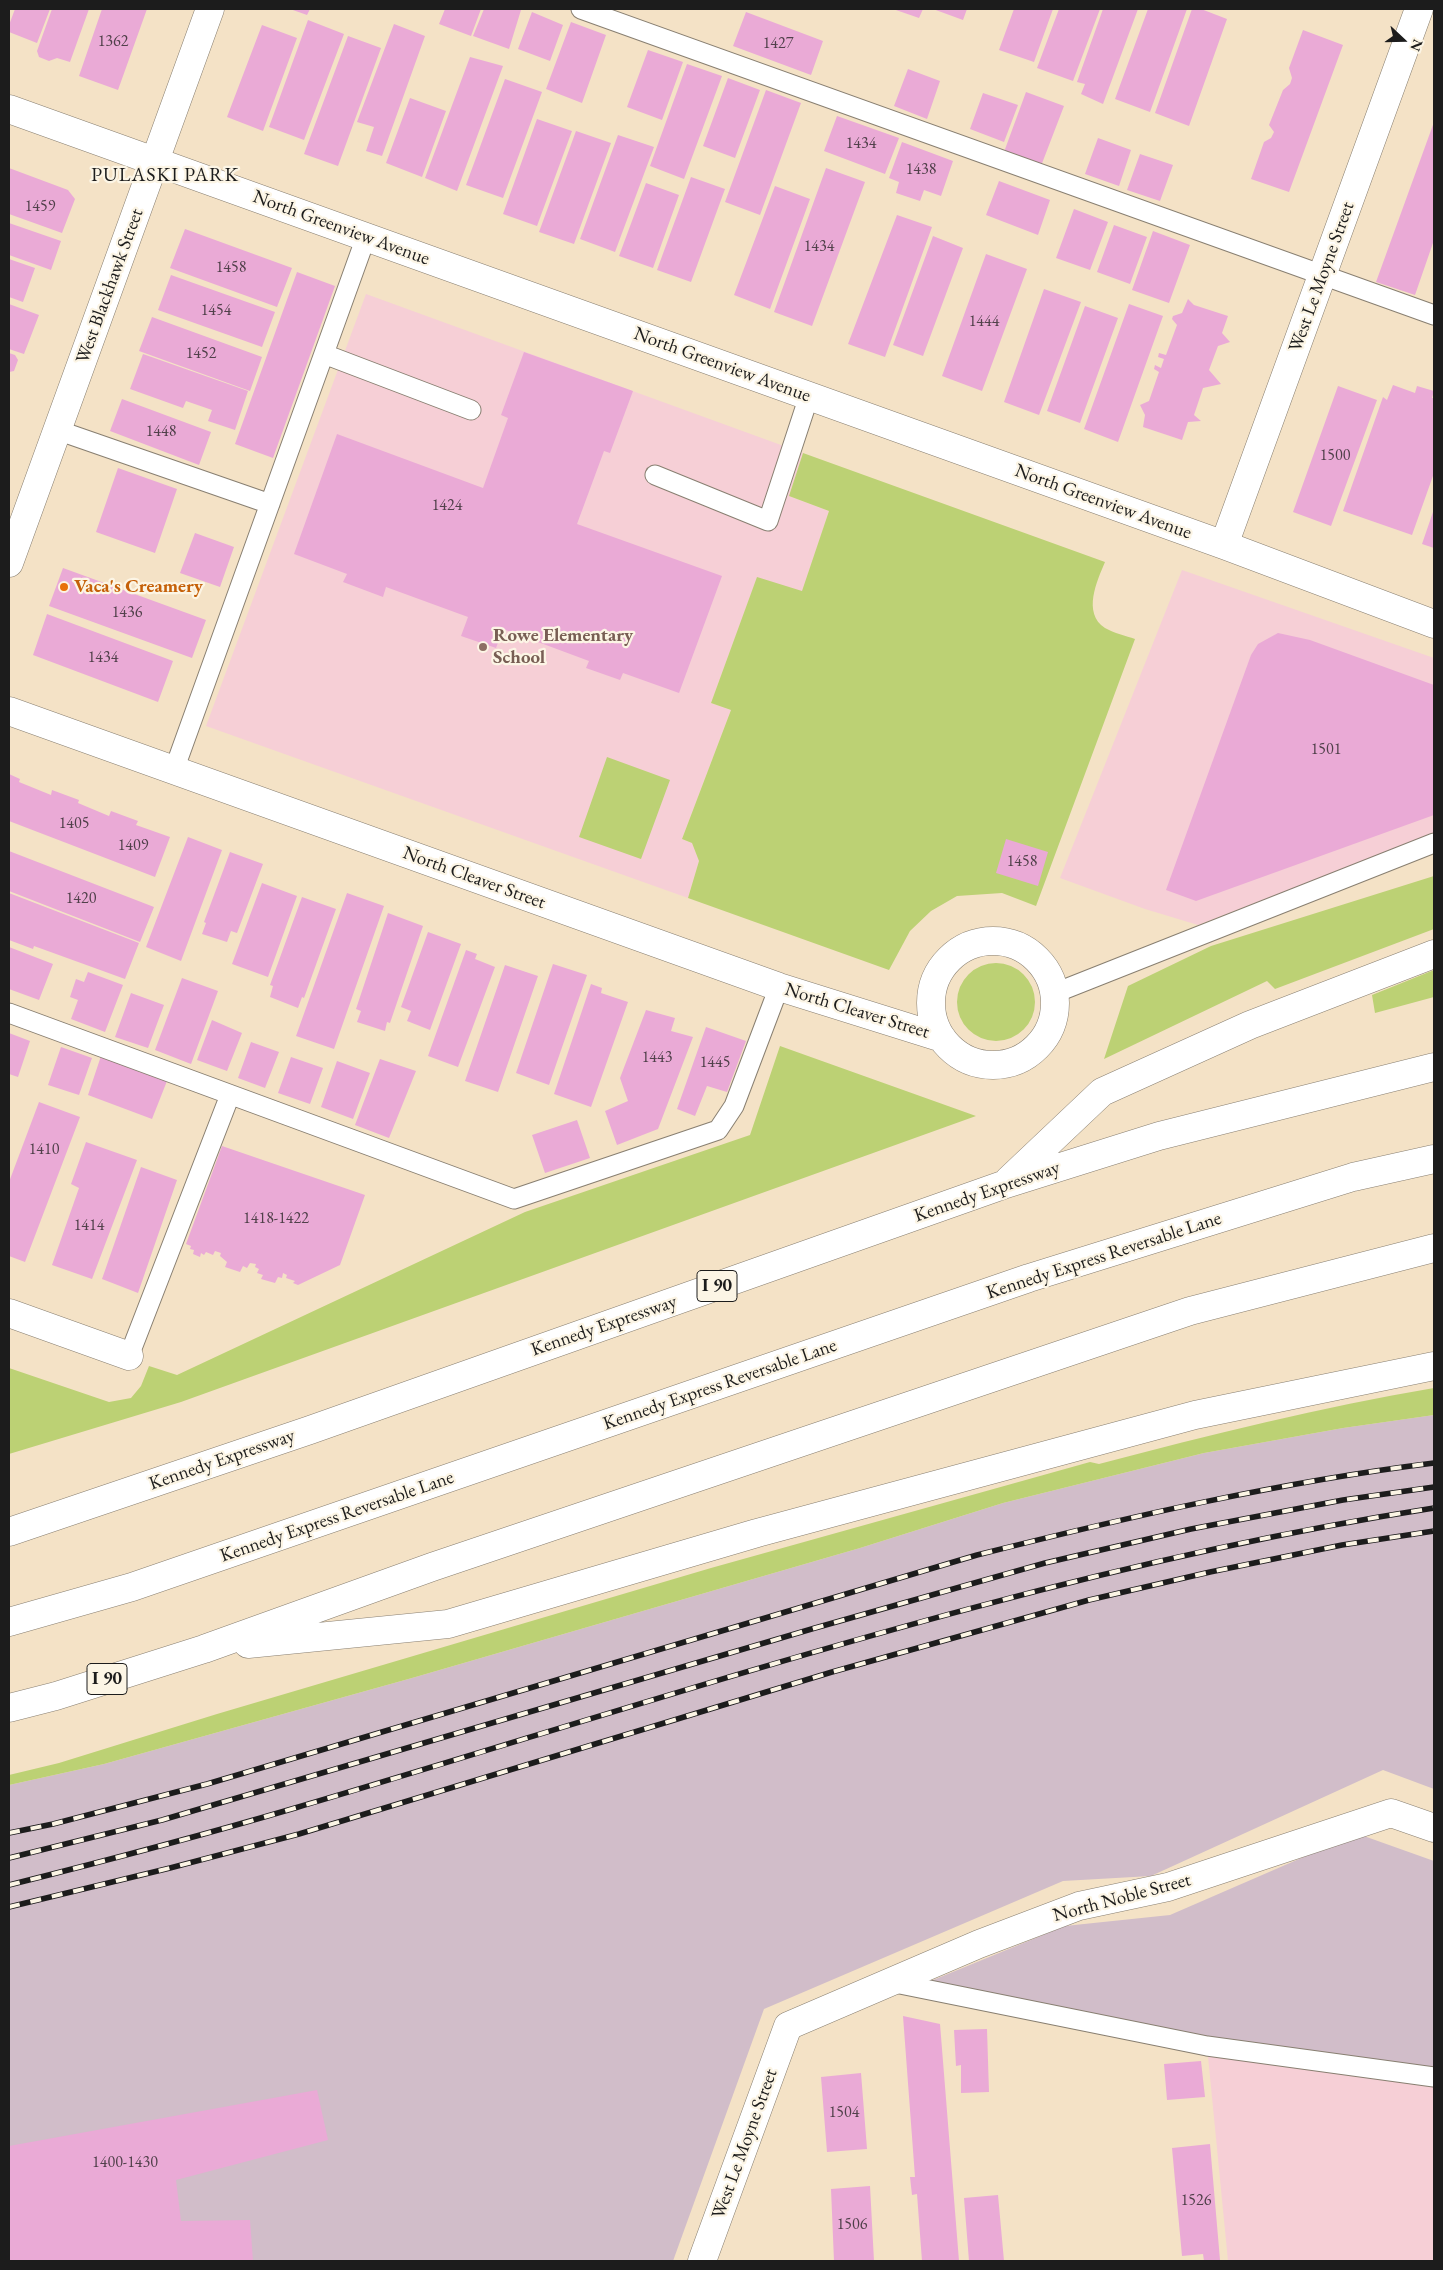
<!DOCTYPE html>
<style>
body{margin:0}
#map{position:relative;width:1443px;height:2270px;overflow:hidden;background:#f4e2c6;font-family:"EB Garamond",serif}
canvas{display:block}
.frame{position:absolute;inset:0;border:10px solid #1c1c1c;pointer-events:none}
.north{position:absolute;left:1378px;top:15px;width:50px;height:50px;-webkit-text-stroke:4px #fcf5e5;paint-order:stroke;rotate:111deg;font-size:14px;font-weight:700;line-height:20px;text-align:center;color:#1c1c1c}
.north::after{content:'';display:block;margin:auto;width:18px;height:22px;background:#1c1c1c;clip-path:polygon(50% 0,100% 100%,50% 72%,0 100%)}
</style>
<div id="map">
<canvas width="1443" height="2270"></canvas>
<div class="frame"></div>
<div class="north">N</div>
</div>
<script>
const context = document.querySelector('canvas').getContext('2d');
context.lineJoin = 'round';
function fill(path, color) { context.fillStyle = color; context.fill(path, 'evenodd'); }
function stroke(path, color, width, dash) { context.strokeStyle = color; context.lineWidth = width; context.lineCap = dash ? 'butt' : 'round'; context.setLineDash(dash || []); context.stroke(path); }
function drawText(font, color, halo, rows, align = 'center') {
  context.font = font + ' "EB Garamond",serif'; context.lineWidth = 4.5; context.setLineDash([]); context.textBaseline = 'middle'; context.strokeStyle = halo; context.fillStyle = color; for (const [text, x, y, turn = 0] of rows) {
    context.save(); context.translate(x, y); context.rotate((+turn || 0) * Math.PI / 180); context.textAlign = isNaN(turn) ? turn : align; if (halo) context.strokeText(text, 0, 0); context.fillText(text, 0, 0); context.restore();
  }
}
const built = new Path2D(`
 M366,294L803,453L789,496L829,511L802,592L757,578L711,703L731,710L682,839L692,843L699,861L688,898L206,726Z
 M1182,570L1434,658V834L1198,925L1145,909L1060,878Z
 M1207,2046L1434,2077V2261H1228Z`);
const industrial = new Path2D(`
 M1434,1415V1789L1383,1770L1151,1876L1063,1881L764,2009L673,2261H9V1785L104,1764L412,1678L860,1548L1003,1503L1204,1453L1343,1428Z
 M1361,1835L1434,1861V2077L916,1987L1065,1926L1170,1915L1352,1836Z`);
const green = new Path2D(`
 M803,453L1105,562C1097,581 1082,613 1105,628C1114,633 1126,636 1135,639L1036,906L1002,893L957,896L931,911L910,931L889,970L688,898L699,861L692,843L682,839L731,710L711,703L757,577L802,591L829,511L789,496Z
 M607,757L670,780L641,859L579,837Z
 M1434,876V929L1275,989L1267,981L1104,1059L1128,986L1211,946Z
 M957 1002a39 39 0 1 1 78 0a39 39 0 1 1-78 0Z
 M1434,970V997L1375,1013L1372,995Z
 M780,1046L976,1116L181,1402L9,1454V1368L109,1402L131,1398L141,1386L149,1366L177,1375L525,1212L750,1135Z
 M1434,1388V1415L1343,1428L1204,1453L1003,1503L860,1548L412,1678L104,1764L9,1785V1775L59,1763L217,1714L711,1568L1090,1462L1099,1464C1209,1435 1322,1407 1434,1388Z`);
const building = new Path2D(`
 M15,9H50L37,43L9,32V25Z
 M52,9H89L70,62L57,58L49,61L39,57L37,51Z
 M102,9H147L118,90L79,76Z
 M290,9H310L307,15Z
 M445,9H481L471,36L439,24Z
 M484,9L521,10L509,49L473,36Z
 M893,9H923L919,18Z
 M933,9H967L963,20Z
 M1014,9H1053L1034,62L999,50Z
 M1059,9H1100L1073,81L1037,68Z
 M1103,9H1138L1103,104L1081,94L1085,84L1077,82Z
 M1148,9H1187L1150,112L1115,99Z
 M1192,9H1201L1227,19L1189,126L1155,113Z
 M532,12L563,25L550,61L518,49Z
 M746,12L823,41L811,75L733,46Z
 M308,20L344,34L304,140L269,127Z
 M571,22L606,35L582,103L546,89Z
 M394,24L425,36L382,156L366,151L374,127L357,122Z
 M262,25L297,38L263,131L227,117Z
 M1303,30L1343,45L1289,192L1251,179L1264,142L1271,138L1274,132L1269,125L1283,90L1290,84L1292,78L1289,68Z
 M348,36L381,48L338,166L304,154Z
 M648,50L683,62L662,120L627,107Z
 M470,57L503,66L457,191L425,178Z
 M687,64L722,76L684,179L650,166Z
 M908,69L940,81L927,119L894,106Z
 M728,78L760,90L735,158L703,146Z
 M505,79L542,92L503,198L466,185Z
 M766,90L801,103L760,215L725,202Z
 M1026,92L1064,106L1041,166L1004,152Z
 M983,93L1018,105L1004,142L970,129Z
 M410,98L446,111L422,177L386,163Z
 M837,116L899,138L885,174L824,151Z
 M537,119L572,131L537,226L503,214Z
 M1434,122V240L1415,295L1376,282Z
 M576,131L611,143L574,244L539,232Z
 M618,135L654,147L615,252L580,239Z
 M1098,138L1131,150L1119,186L1085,174Z
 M902,142L953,161L941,196L924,190L920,201L896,193L899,182L889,178Z
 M1140,154L1173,165L1160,201L1127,190Z
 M9,168L68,190L75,199L62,233L9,214Z
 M826,168L865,182L812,326L774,312Z
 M691,177L725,189L691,282L657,270Z
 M999,181L1050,200L1038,235L986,215Z
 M646,183L679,195L653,268L619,256Z
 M775,186L810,199L770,309L734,295Z
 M1074,209L1108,222L1090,270L1056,258Z
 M897,215L932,227L885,357L848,344Z
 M9,223L61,241L51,270L9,255Z
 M1114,225L1147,237L1130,284L1097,272Z
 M185,229L292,268L277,307L170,268Z
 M1153,231L1190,245L1169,303L1132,290Z
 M933,236L963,248L923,356L893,345Z
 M986,254L1027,269L982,391L942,376Z
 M9,259L35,268L23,302L9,297Z
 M297,272L335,286L273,458L235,444Z
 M171,275L275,312L262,347L158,310Z
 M1044,289L1081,302L1039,415L1004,402Z
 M1188,299L1194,305L1228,316L1222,333L1230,342L1218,346L1209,370L1221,384L1203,388L1194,415L1201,421L1188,422L1182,440L1143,427L1145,415L1140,405L1149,401L1159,372L1154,369L1155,365L1161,368L1164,359L1158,357L1159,353L1166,355L1177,325L1172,319L1173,316L1182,313Z
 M9,304L39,315L24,354L9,349Z
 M1129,304L1163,316L1118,442L1084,429Z
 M1085,306L1118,318L1080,423L1047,411Z
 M152,317L262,357L250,391L139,351Z
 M524,352L633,391L610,453L604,451L577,524L722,576L679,693L623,673L620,680L586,668L589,661L503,629L496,648L461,636L468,617L386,587L383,597L343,582L347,574L294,554L337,434L483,488L508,418L501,415Z
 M9,353L15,355L18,360L14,371L9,372Z
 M143,354L248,391L235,430L208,421L212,410L186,401L183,408L130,389Z
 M1393,385L1415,393L1417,386L1434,391L1432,398H1434V473L1412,535L1343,511L1383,397L1387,400Z
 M1338,386L1377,400L1331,526L1293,512Z
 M122,399L211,432L199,465L110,431Z
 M118,468L177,489L155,553L96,532Z
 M1434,509V548L1422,544Z
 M195,533L234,547L220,587L180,573Z
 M63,568L206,620L192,658L49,606Z
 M47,614L173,661L158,702L33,655Z
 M1278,633L1310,640L1434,685V815L1196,901L1166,890L1251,655L1258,644Z
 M9,774L20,779L19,782L51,795L52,790L79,800L78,803L109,816L111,811L138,821L136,825L170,837L155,877L9,821Z
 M188,837L222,850L181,961L146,947Z
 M1006,839L1048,852L1038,886L996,873Z
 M9,851L154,907L140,942L9,891Z
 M230,852L263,864L237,933L231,931L227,942L202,934L206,923L204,922Z
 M262,883L297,896L268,977L232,964Z
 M9,893L139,943L125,979L34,946L33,949L9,940Z
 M347,893L384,906L334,1049L296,1036Z
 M302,897L336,909L304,998L302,997L298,1008L270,997L273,986L270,985Z
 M388,913L423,926L390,1023L387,1022L385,1031L357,1022L361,1011L356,1009Z
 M428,932L461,944L430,1030L407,1021L411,1011L401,1007Z
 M9,947L53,964L39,1000L9,989Z
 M466,950L477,954L475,959L495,967L458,1067L428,1056Z
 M553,964L587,975L549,1085L516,1073Z
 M505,965L538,976L498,1092L465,1081Z
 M88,972L123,985L105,1032L71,1019L78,1000L70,997L76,979L84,982Z
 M182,978L218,991L191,1064L155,1050Z
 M591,984L602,988L601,993L628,1002L591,1107L554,1094Z
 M131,993L164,1005L148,1048L115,1037Z
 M646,1010L675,1018L671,1031L693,1037L658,1129L617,1145L605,1111L628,1101L620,1078Z
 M212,1020L242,1033L227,1071L197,1060Z
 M706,1027L746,1041L727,1092L707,1086L695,1116L677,1109Z
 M9,1033L30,1041L18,1077L9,1074Z
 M251,1042L279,1052L265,1088L238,1078Z
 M61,1047L92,1058L79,1095L48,1085Z
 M101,1056L167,1081L152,1119L88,1095Z
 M291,1057L323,1068L310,1104L278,1093Z
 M380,1059L416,1071L389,1138L355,1125Z
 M337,1061L370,1073L353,1119L321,1107Z
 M39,1102L80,1117L25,1262L9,1256V1182Z
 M577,1120L590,1158L545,1173L532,1135Z
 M86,1142L137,1160L92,1279L52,1265L79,1188L71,1184Z
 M222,1146L365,1195L340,1265L298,1285L293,1283L295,1281L286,1278L287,1275L283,1273L282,1278L278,1277L275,1283L261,1279L263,1275L257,1273L259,1269L255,1267L256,1264L250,1263L247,1268L243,1266L240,1272L225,1267L227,1262L220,1256L221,1253L215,1251L213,1255L206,1252L204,1255L201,1253L200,1257L193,1254L194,1250L190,1249L191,1246L186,1244Z
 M141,1167L177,1180L138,1293L102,1279Z
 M903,2016L940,2024L959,2261H922L917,2194L912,2195L910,2177H915Z
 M987,2029L989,2092L961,2093V2065L956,2066L954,2030Z
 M1201,2061L1205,2097L1167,2100L1164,2064Z
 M861,2073L867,2149L827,2152L821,2077Z
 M317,2090L328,2140L176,2180L181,2221L250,2220L253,2261H9V2146Z
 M1210,2144L1220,2260L1204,2261L1203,2254L1182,2256L1172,2148Z
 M870,2186L874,2261H834L831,2189Z
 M998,2195L1004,2261H969L964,2198Z`);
const service = new Path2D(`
 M581,9L1434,315
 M324,354L471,410
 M57,430L270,504
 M655,475L768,521L809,396
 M174,770L366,237
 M1055,993L1434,843
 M9,1013L514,1199L718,1130L734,1106L779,987
 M129,1356L230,1095
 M890,1982L1207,2046L1434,2077`);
const minor = new Path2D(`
 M9,109L1224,545L1434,624
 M1224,545L1419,9
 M9,563L210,9
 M9,711L779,987L942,1038
 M931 1003a62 62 0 1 1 124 0a62 62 0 1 1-124 0Z
 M9,1313L129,1356
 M702,2261L788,2026L979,1944L1079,1906L1168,1887L1391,1813L1434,1828`);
const motorway = new Path2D(`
 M1009,1180L1102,1092L1250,1025L1434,954
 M9,1532L310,1430L1003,1185L1159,1136L1434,1067
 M9,1622L132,1587L1029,1278L1353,1177L1434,1159
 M248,1644L448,1624L757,1533L1195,1415L1434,1366
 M9,1708L56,1696L204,1649L432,1567L1190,1311L1434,1248`);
const rail = new Path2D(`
 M9,1833L53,1824L207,1784L977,1555C1128,1517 1280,1482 1434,1463
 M9,1858L162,1820L815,1628L1045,1563L1191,1529L1343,1500L1434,1487
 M9,1885C105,1861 200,1836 295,1808C672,1697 1045,1568 1434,1508
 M9,1907L170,1868L299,1834L832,1672L1089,1600L1210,1572L1342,1545L1434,1531`);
const markers = [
 [64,587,5,"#e8710a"],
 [483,647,5,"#8d6e63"]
];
const numberNames = [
 ["1362",113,42],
 ["1427",778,44],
 ["1434",861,144],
 ["1438",921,170],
 ["1459",40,207],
 ["1434",819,247],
 ["1458",231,268],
 ["1454",216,311],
 ["1444",984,322],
 ["1452",201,354],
 ["1448",161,432],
 ["1500",1335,456],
 ["1424",447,506],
 ["1436",127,613],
 ["1434",103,658],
 ["1501",1326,750],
 ["1405",74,824],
 ["1409",133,846],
 ["1458",1022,862],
 ["1420",81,899],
 ["1443",657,1058],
 ["1445",715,1063],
 ["1410",44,1150],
 ["1418-1422",276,1219],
 ["1414",89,1226],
 ["1504",844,2113],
 ["1400-1430",125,2163],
 ["1526",1196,2201],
 ["1506",852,2225]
];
const shields = [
 [717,1286,40],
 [107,1679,40]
];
const shieldNames = [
 ["I 90",717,1286],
 ["I 90",107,1679]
];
const streetNames = [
 ["North Greenview Avenue",341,228,20],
 ["West Le Moyne Street",1322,277,-70],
 ["West Blackhawk Street",110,286,-70],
 ["North Greenview Avenue",722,365,20],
 ["North Greenview Avenue",1103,502,20],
 ["North Cleaver Street",474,878,20],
 ["North Cleaver Street",857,1011,17],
 ["Kennedy Expressway",987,1192,-19],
 ["Kennedy Express Reversable Lane",1104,1256,-18],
 ["Kennedy Expressway",604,1326,-19],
 ["Kennedy Express Reversable Lane",720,1385,-19],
 ["Kennedy Expressway",222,1460,-19],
 ["Kennedy Express Reversable Lane",337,1517,-19],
 ["North Noble Street",1122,1898,-15],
 ["West Le Moyne Street",745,2144,-70]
];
const foodNames = [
 ["Vaca's Creamery",74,587]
];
const educationNames = [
 ["Rowe Elementary",493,636],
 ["School",493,658]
];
const neighbourhoodNames = [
 ["PULASKI PARK",165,176]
];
fill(built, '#f6cfd6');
fill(industrial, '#d1bdc9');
fill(green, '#bcd174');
fill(building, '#eaaad6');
stroke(service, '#887f71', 21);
stroke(minor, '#887f71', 29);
stroke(motorway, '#887f71', 29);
stroke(service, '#fff', 19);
stroke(minor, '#fff', 28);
stroke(motorway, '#fff', 28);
stroke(rail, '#1c1c1c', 5.5);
stroke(rail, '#fcf5e5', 4, [11]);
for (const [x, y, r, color] of markers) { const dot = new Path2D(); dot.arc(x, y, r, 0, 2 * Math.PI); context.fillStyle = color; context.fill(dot); stroke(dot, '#fcf5e5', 2); }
drawText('16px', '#50404a', null, numberNames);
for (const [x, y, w] of shields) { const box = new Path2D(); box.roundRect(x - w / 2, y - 15.5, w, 31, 4); context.fillStyle = '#fcf5e5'; context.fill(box); stroke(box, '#1c1c1c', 1); }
drawText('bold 18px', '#1c1c1c', null, shieldNames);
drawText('19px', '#1c1c1c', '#fcf5e5', streetNames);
drawText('bold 19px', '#c56008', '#fcf5e5', foodNames, 'left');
drawText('bold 19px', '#785e54', '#fcf5e5', educationNames, 'left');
context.letterSpacing = '1px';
drawText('20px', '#1c1c1c', '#fcf5e5', neighbourhoodNames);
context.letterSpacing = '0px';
</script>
